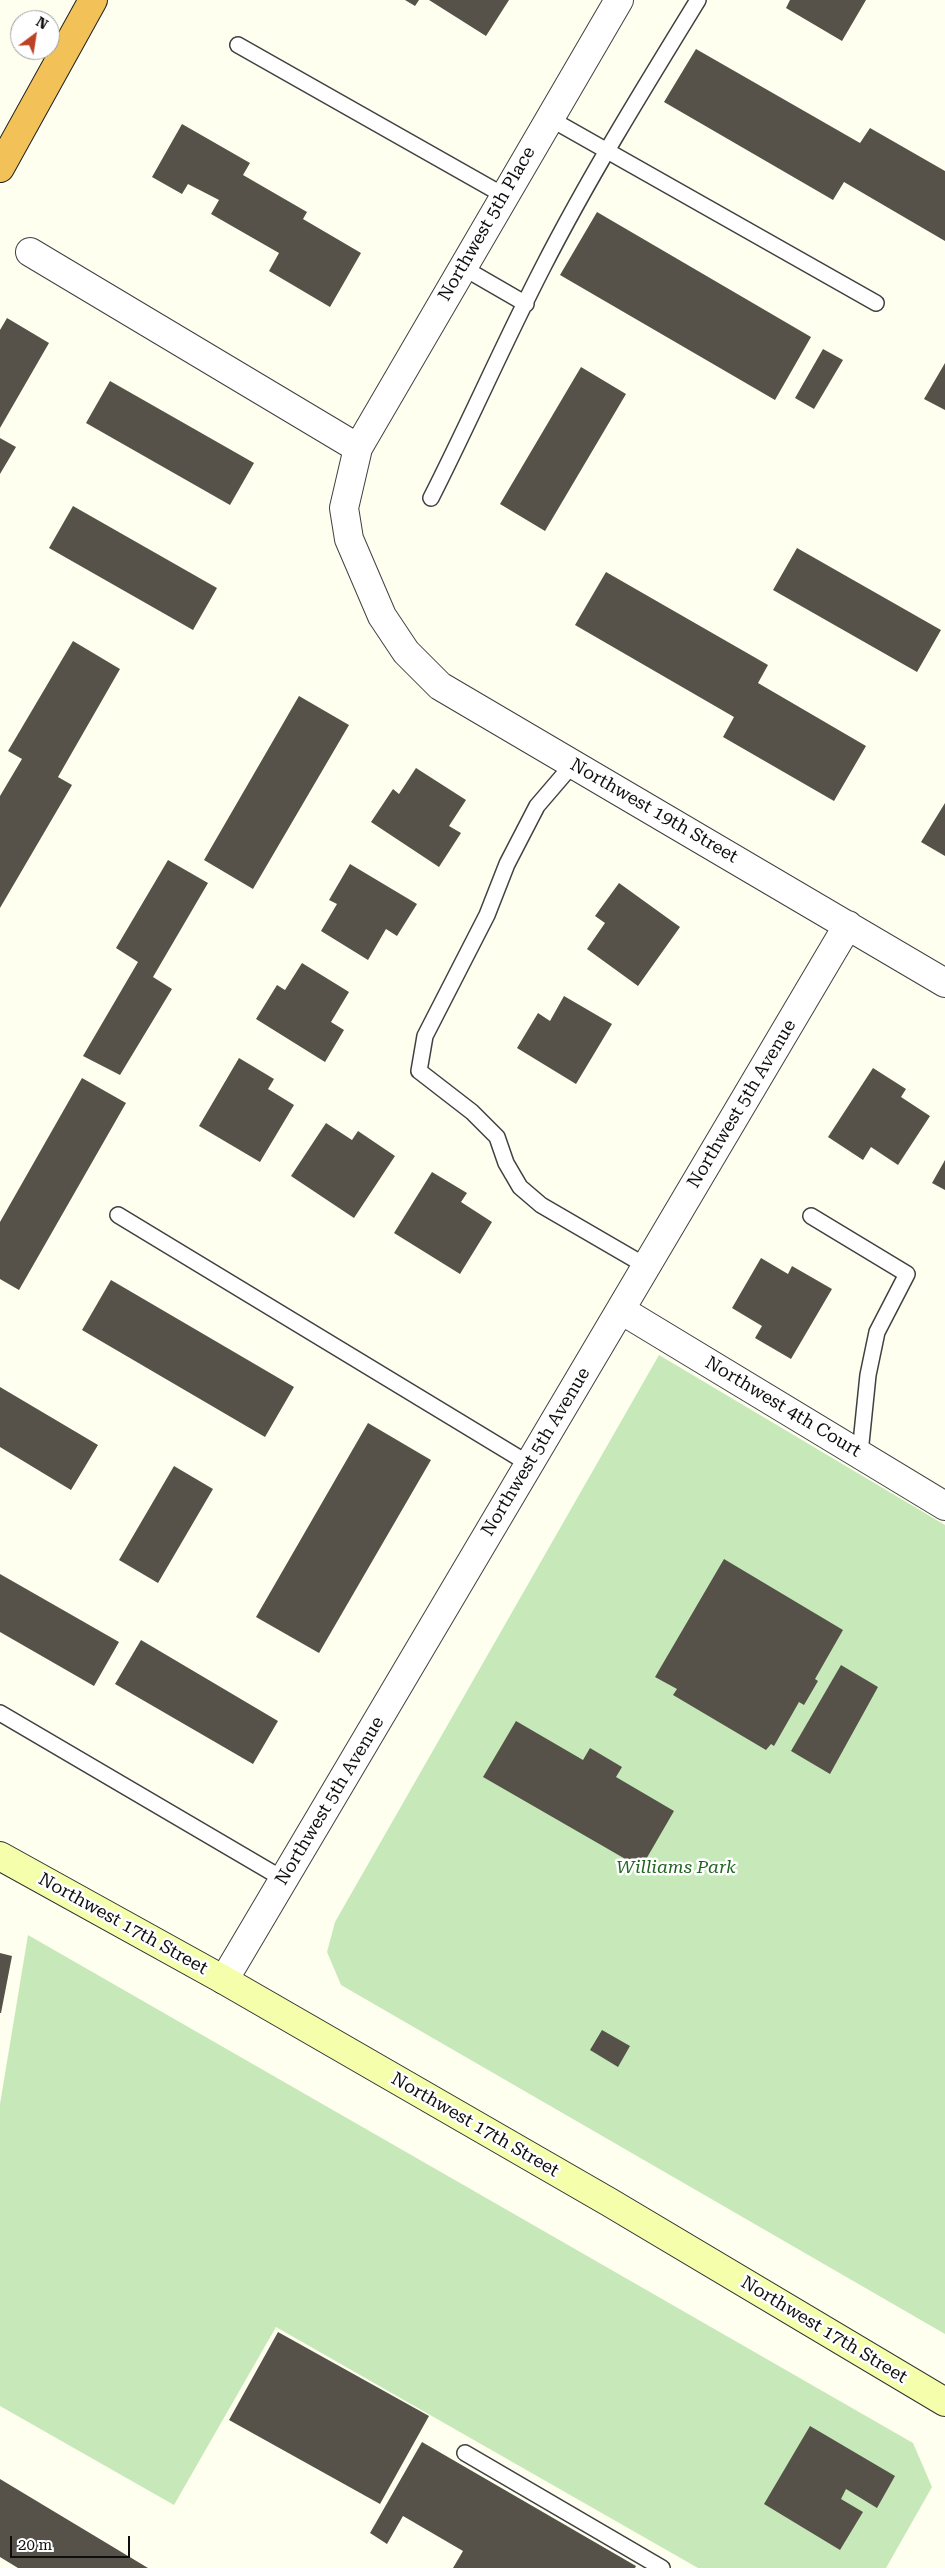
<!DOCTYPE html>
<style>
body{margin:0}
#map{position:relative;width:945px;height:2568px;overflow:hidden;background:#feffef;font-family:"Roboto Serif",serif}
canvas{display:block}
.north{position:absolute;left:10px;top:10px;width:50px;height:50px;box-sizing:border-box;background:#fff;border:1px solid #9f9f9f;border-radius:50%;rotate:31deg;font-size:14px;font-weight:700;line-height:20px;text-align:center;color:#0e0e0e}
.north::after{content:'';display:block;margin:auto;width:18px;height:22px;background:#bc4227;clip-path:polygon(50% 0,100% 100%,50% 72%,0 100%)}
.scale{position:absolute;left:10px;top:2536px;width:120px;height:22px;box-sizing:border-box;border:2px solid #0e0e0e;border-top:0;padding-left:6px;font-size:15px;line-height:18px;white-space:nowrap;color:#0e0e0e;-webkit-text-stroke:4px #fff;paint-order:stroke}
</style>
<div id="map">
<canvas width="945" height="2568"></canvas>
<div class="north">N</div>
<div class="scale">20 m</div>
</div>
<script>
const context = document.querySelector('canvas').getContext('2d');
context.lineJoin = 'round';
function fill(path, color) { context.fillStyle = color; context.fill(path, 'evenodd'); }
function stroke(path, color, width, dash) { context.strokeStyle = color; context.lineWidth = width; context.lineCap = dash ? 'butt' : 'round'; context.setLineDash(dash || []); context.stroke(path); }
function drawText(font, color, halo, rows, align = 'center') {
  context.font = font + ' "Roboto Serif",serif'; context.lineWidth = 5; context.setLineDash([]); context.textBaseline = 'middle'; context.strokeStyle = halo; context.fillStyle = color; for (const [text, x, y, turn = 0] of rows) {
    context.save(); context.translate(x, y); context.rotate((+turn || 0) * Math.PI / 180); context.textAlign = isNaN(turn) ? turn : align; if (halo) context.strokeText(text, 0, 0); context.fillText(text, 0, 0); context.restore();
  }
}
const green = new Path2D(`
 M659,1355L945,1525V2334L341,1985L327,1952L335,1922Z
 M28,1935L913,2443L932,2487L886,2568H698L276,2327L174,2505L0,2406V2104Z`);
const building = new Path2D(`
 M405,0H419L415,6Z
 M429,0H509L486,36Z
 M790,0H866L842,41L786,8Z
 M696,49L860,143L870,128L945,171V241L844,182L833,200L664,102Z
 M182,124L250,163L243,175L307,212L303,219L361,253L330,307L269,271L279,253L211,214L219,200L188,184L182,194L152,177Z
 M597,212L811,337L775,400L560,275Z
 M7,318L49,343L0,428V330Z
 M823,349L843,360L814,409L795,398Z
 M945,363V410L924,399Z
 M581,367L626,394L545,531L500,504Z
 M110,381L254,463L230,505L86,423Z
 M0,438L16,447L0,474Z
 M73,506L217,588L193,630L49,548Z
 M797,548L941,630L917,672L773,590Z
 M606,572L768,665L758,683L866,746L834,801L723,737L734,717L575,625Z
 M73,641L120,669L58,777L72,785L0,908V796L22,759L8,751Z
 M299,696L349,725L253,889L204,860Z
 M416,768L466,800L449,826L461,833L439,867L371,822L393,789L399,794Z
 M945,803V856L921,842Z
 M168,860L208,883L153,977L172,989L120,1075L83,1056L138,962L116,948Z
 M350,864L417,904L397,936L386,929L368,960L321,931L337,904L329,900Z
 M619,883L680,927L638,986L587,949L605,923L595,916Z
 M302,963L349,992L331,1022L344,1030L325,1062L256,1019L277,985L285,990Z
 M564,996L612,1024L576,1084L517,1048L538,1013L550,1021Z
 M239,1058L274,1079L268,1089L294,1105L260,1162L199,1126Z
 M873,1068L906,1089L901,1097L930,1116L898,1165L871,1147L863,1160L828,1137Z
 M82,1078L126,1103L19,1290L0,1279V1222Z
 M326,1123L352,1140L358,1131L395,1156L354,1218L291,1176Z
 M945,1160V1190L932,1183Z
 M432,1172L467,1193L461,1202L492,1222L460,1274L394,1233Z
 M761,1258L788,1274L792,1266L832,1289L791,1359L755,1338L762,1326L732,1308Z
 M111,1280L294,1387L265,1437L82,1330Z
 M0,1387L98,1445L71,1490L0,1447Z
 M368,1423L431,1460L319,1653L256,1617Z
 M174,1466L213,1489L158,1583L119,1560Z
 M724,1559L843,1630L815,1679L818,1681L804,1705L799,1702L774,1746L771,1744L766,1750L673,1695L677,1689L655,1677Z
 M0,1574L119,1642L94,1686L0,1632Z
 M141,1640L278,1721L253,1764L115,1684Z
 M841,1665L878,1687L830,1774L791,1751Z
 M516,1721L583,1760L590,1748L622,1767L616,1777L674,1811L641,1868L483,1777Z
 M0,1953L12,1956L1,2013H0Z
 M602,2030L630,2046L618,2067L590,2050Z
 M278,2332L429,2416L380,2504L229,2420Z
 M810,2426L895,2476L877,2508L846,2489L841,2499L863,2512L840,2550L764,2504Z
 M422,2442L636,2566L635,2568H453L463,2551L403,2516L387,2544L370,2533Z
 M0,2479L148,2568H18L0,2557Z`);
const lane = new Path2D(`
 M238,45L503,195
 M549,118L876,303
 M462,267L526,304
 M431,498C469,423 503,345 542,269C589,177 644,88 698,0
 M573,764L537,806L507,864L487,915L425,1036L419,1071L472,1112L497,1137L506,1163L520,1187L541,1205L646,1266
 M118,1215L529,1464
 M811,1216L907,1274L877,1332L868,1375L860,1453
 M0,1713L283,1879
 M465,2453L662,2568`);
const street = new Path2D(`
 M619,0L358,448L344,508L349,539L382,616L406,652L440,686L945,983
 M30,252L358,448
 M621,1310L945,1506
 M224,1980L848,925`);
const secondary = new Path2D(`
 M0,1856L224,1980L609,2202L945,2402`);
const highway = new Path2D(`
 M0,168L93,0`);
const streetNames = [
 ["Northwest 5th Place",487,224,-60],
 ["Northwest 19th Street",654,811,30],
 ["Northwest 5th Avenue",742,1104,-59],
 ["Northwest 4th Court",783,1407,31],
 ["Northwest 5th Avenue",536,1452,-59],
 ["Northwest 5th Avenue",330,1801,-59],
 ["Northwest 17th Street",123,1924,29],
 ["Northwest 17th Street",475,2125,30],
 ["Northwest 17th Street",824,2330,31]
];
const parkNames = [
 ["Williams Park",676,1868]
];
fill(green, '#c7e9b9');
fill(building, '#56524a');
stroke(lane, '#414141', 18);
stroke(street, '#414141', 30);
stroke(secondary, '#303030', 30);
stroke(highway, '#1f1f1f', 30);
stroke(lane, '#fff', 15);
stroke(street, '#fff', 28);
stroke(secondary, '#f4feab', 28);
stroke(highway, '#f2c259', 28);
drawText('18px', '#0e0e0e', '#fff', streetNames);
drawText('italic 18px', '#1f6520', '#fff', parkNames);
</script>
